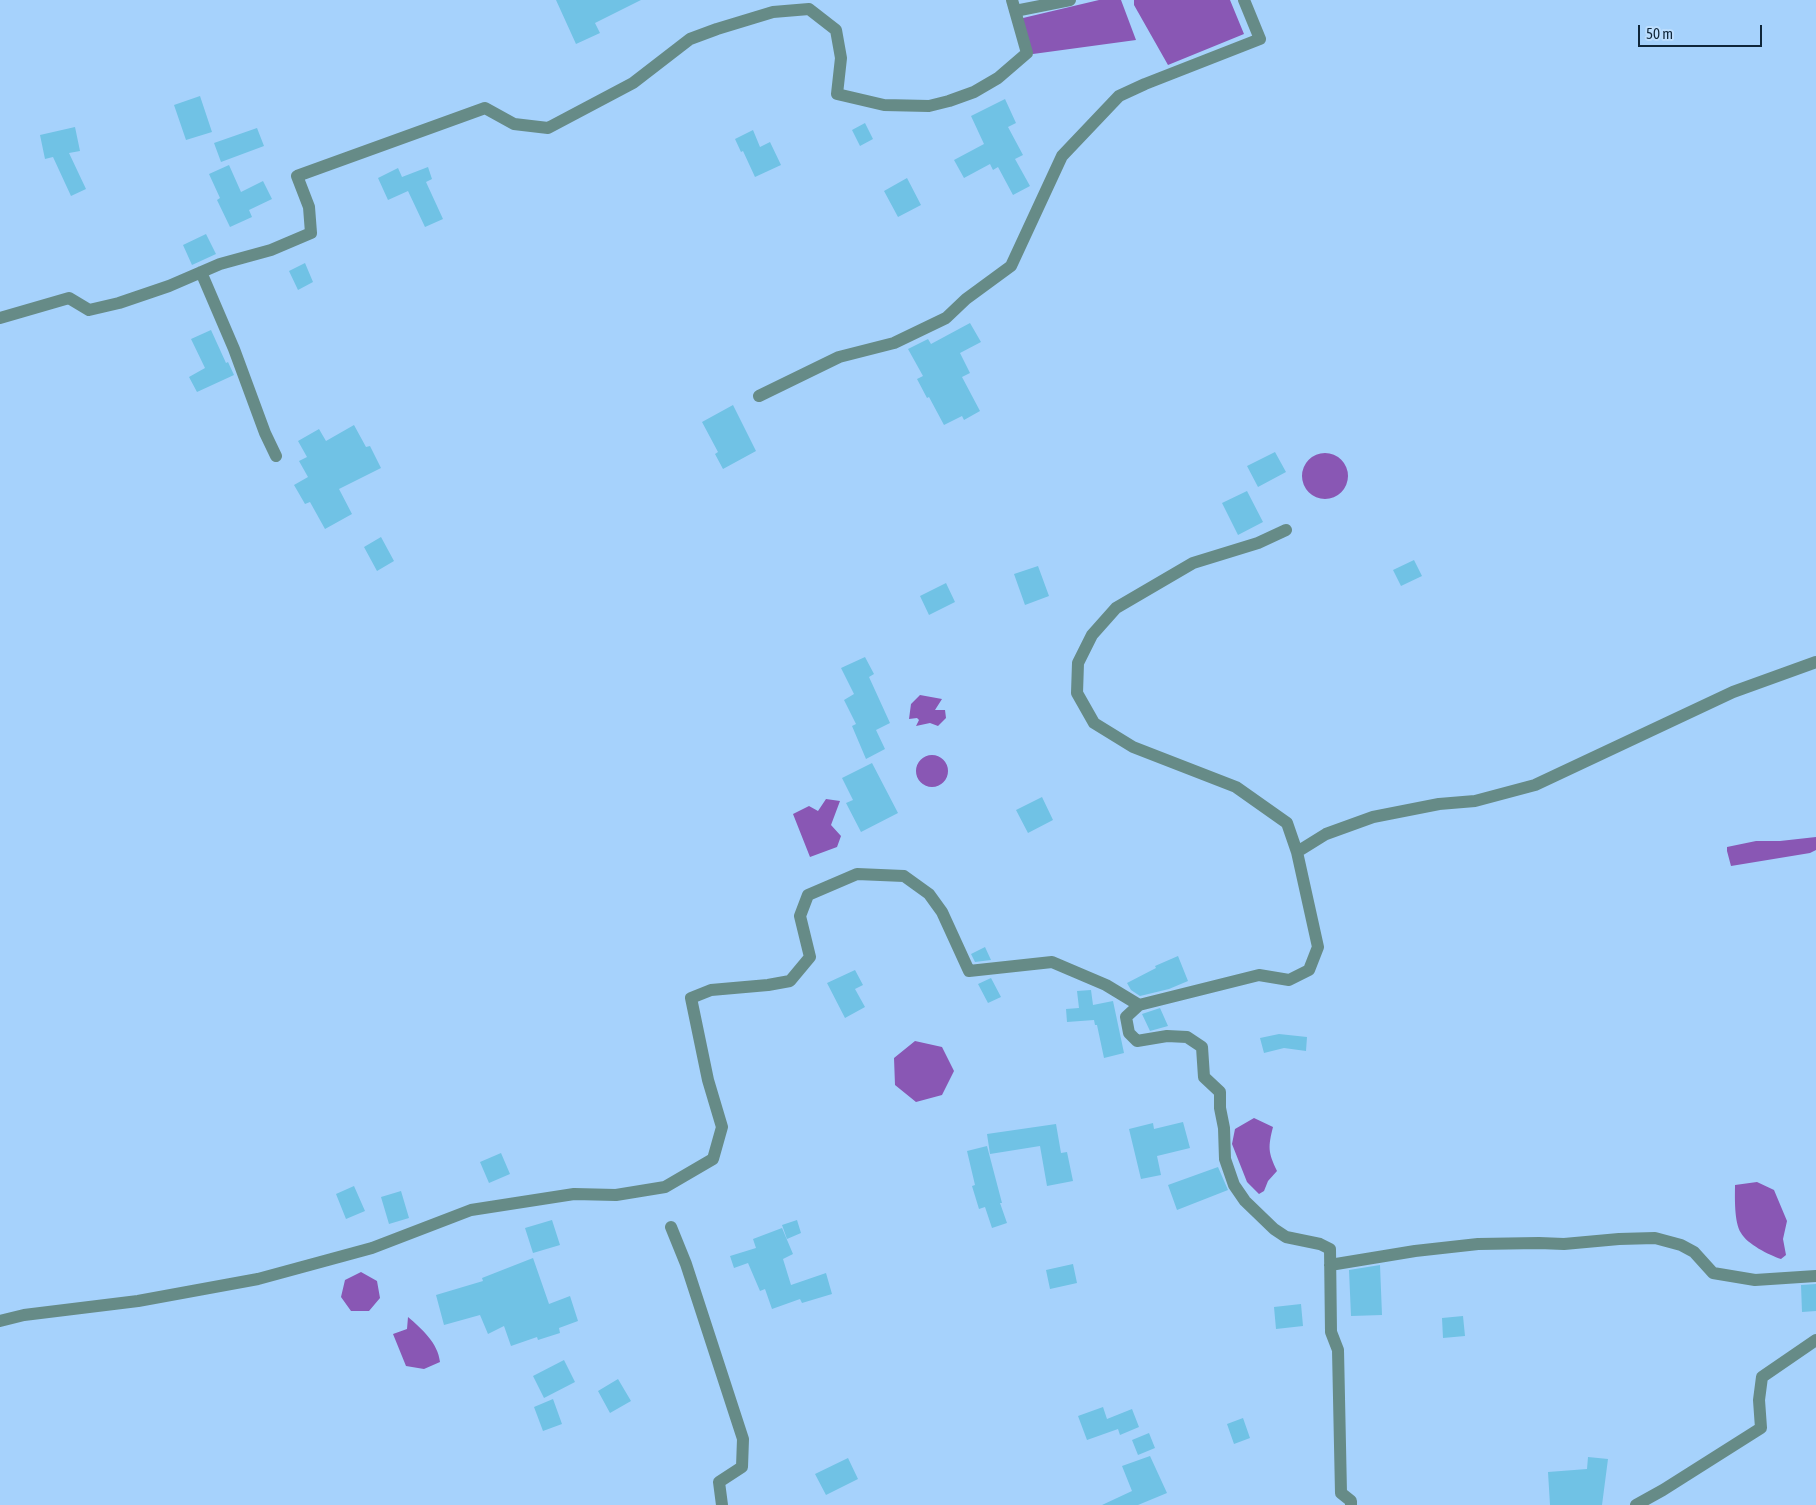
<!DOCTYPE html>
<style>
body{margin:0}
#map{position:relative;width:1816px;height:1505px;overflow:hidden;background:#a6d2fc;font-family:"Asap Condensed",sans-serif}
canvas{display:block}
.scale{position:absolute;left:1638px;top:25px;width:124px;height:22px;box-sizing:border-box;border:2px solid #0f2639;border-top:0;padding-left:6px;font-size:15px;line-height:18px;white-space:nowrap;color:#0f2639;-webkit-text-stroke:4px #bddefe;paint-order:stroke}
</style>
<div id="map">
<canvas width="1816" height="1505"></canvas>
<div class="scale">50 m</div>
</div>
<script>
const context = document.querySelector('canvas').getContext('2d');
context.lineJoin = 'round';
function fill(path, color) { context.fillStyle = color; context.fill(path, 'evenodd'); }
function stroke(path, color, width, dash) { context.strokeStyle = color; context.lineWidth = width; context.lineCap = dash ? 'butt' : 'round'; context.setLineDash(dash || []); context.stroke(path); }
const water = new Path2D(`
 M1099,0H1121L1136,40L1033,54L1021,27L1023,18Z
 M1134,0H1230L1244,34L1168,65L1134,5Z
 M1302 476a23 23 0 1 1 46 0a23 23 0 1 1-46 0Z
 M920,695L942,699L935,710H945L946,718L938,726L930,723L916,726L919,720L917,718L909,719L911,704Z
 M916 771a16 16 0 1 1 32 0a16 16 0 1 1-32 0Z
 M826,799L840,801L831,825L841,836L837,847L810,857L793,814L809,806L818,811Z
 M1816,837V850L1810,853L1731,866L1727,851V847L1756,841H1780Z
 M915,1041L942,1047L954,1071L942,1095L916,1102L895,1085L894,1058Z
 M1254,1118L1273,1127C1268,1147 1268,1152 1277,1171L1268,1181L1264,1191L1259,1194L1247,1182L1232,1144L1235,1129Z
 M1757,1182L1774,1190L1787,1221L1783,1239L1786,1255L1781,1259C1769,1255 1747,1244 1741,1233C1734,1222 1735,1197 1735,1185Z
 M361,1272L377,1281L380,1298L369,1311H351L341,1297L345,1280Z
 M408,1317C422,1329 438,1343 440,1362L424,1369L406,1366L393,1334L407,1329Z`);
const building = new Path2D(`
 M556,0H641L595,23L600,33L576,44Z
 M200,96L212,132L186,140L174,105Z
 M1005,99L1016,123L1008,127L1023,155L1015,159L1030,186L1013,195L998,167L993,170L990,164L964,178L954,160L984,144L971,116Z
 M865,123L873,139L860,146L852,130Z
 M75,127L80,151L69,153L86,189L71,196L53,157L45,159L40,135Z
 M257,128L264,146L221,162L214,143Z
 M753,130L760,147L770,142L781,165L755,177L743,151L741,152L735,139Z
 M229,165L241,192L263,181L272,199L249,210L252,217L230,227L217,200L220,198L209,174Z
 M428,167L432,179L426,182L443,219L425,227L408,191L388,200L378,178L398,168L402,177Z
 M907,178L921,205L898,217L884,191Z
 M206,234L216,254L192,265L183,245Z
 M305,263L313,282L298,290L289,271Z
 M970,323L981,342L960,353L970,373L962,377L980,411L964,420L962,416L944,425L929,397L927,398L917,379L923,376L908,349L928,339L931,344Z
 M211,330L226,363L228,362L234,375L197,392L189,377L205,368L191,339Z
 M733,405L756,451L723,469L715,454L718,452L702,422Z
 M354,425L366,447L370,446L381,468L339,489L352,514L325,529L310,502L305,504L294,485L308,477L299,461L307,457L298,441L319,429L326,441Z
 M1275,452L1286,472L1258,487L1247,466Z
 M1247,491L1263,522L1238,535L1222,503Z
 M381,537L394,561L377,571L364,547Z
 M1414,560L1422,576L1401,586L1393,570Z
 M1038,566L1049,596L1025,605L1014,574Z
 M946,583L955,602L929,615L920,596Z
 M865,657L874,674L869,677L890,723L876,730L885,749L866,759L852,726L856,724L844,700L854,694L841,668Z
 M872,763L898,813L861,832L846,803L853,800L842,778Z
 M1042,797L1053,820L1028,833L1016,810Z
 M985,947L991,960L975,962L971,954Z
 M1178,956L1188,981L1169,989L1140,996L1131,990L1127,983L1156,968L1155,966Z
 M855,970L863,985L855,989L865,1007L845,1018L827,983Z
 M991,978L1001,997L988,1003L978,984Z
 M1091,990L1093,1005L1113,1001L1124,1053L1104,1058L1097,1025H1095L1094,1020L1067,1022L1066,1009L1079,1008L1077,991Z
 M1160,1008L1168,1026L1150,1031L1142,1014Z
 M1279,1034L1307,1037L1306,1051L1284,1048L1264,1053L1260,1038Z
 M1183,1122L1190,1148L1157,1156L1161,1175L1141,1179L1129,1129L1153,1123L1154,1129Z
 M1056,1124L1061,1153L1067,1152L1073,1181L1047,1186L1040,1146L990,1154L987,1134Z
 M987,1146L1002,1203H1000L1007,1223L992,1228L985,1207L979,1209L972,1186L975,1185L967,1151Z
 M501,1153L510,1174L489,1183L480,1162Z
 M1218,1167L1228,1190L1177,1210L1168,1185Z
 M354,1186L365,1211L346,1219L336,1194Z
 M401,1191L409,1218L389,1224L381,1197Z
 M552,1220L560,1245L533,1253L525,1228Z
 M797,1220L801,1233L787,1239L782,1225Z
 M782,1228L793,1254L783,1259L791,1285L826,1273L832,1294L802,1303L800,1299L772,1309L765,1289L760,1291L748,1263L734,1268L730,1256L756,1248L753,1239Z
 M533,1258L549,1304L570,1296L578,1321L559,1328L560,1333L538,1340L537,1337L511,1346L504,1326L488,1334L480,1315L444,1325L436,1295L483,1281L482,1278Z
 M1073,1264L1077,1283L1050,1289L1046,1270Z
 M1380,1265L1382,1315L1351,1316L1349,1270Z
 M1816,1284V1311L1802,1312L1801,1285Z
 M1301,1304L1303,1326L1276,1329L1274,1307Z
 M1463,1316L1465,1336L1443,1338L1442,1318Z
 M564,1360L575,1382L544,1398L533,1376Z
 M618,1379L631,1401L610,1413L598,1391Z
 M553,1399L562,1424L543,1431L534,1407Z
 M1103,1407L1107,1419L1132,1409L1139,1427L1120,1435L1118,1429L1087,1440L1078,1416Z
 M1243,1418L1250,1438L1234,1444L1227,1424Z
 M1149,1433L1155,1448L1138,1455L1132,1440Z
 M1150,1456L1167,1493L1138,1505H1102L1132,1491L1122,1466Z
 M1588,1457L1608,1459L1602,1505H1550L1548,1472L1587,1469Z
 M848,1458L858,1479L826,1495L815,1474Z`);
const minor = new Path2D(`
 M1015,11L1070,0
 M201,272L234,349L265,433L276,456
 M0,318L69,298L89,310L119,303L169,286L220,264L271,250L311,233L309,207L297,176L485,108L514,124L548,128L633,83L690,39L717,29L773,12L809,9L836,30L841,58L837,94L884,105L929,106L949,101L974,92L998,78L1027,53L1012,0
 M759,396L839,357L894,343L946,318L966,299L1011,266L1062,156L1119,96L1145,84L1260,39L1244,0
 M1286,530L1258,543L1193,563L1116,608L1092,635L1078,663L1077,693L1094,723L1133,747L1236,787L1287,823L1297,852
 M1139,1005L1126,1017L1129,1033L1137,1041L1167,1036L1187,1037L1202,1047L1204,1077L1220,1092V1108L1224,1128L1225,1159L1234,1185L1245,1201L1274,1229L1286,1237L1320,1244L1330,1249L1331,1332L1338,1350L1341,1493L1351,1501V1505
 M671,1227L686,1264L743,1439L742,1467L719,1482L722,1505
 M1330,1265L1415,1251L1478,1244L1539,1243L1564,1244L1619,1239L1655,1238L1681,1245L1694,1252L1713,1273L1755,1280L1816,1276
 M0,1321L24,1315L138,1301L258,1279L372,1248L471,1210L574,1194L616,1195L665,1187L713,1159L722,1127L708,1080L691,998L711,990L768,985L790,981L810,957L800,916L808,895L857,874L904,876L929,894L942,912L969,971L1052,962L1106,985L1139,1005L1259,975L1289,980L1309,970L1318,947L1297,852L1326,834L1373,817L1439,804L1475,801L1535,785L1733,692L1816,662
 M1636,1505L1663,1490L1761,1428L1759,1400L1762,1377L1816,1340`);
fill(water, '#8957b4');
fill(building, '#70c2e5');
stroke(minor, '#668b87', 12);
</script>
